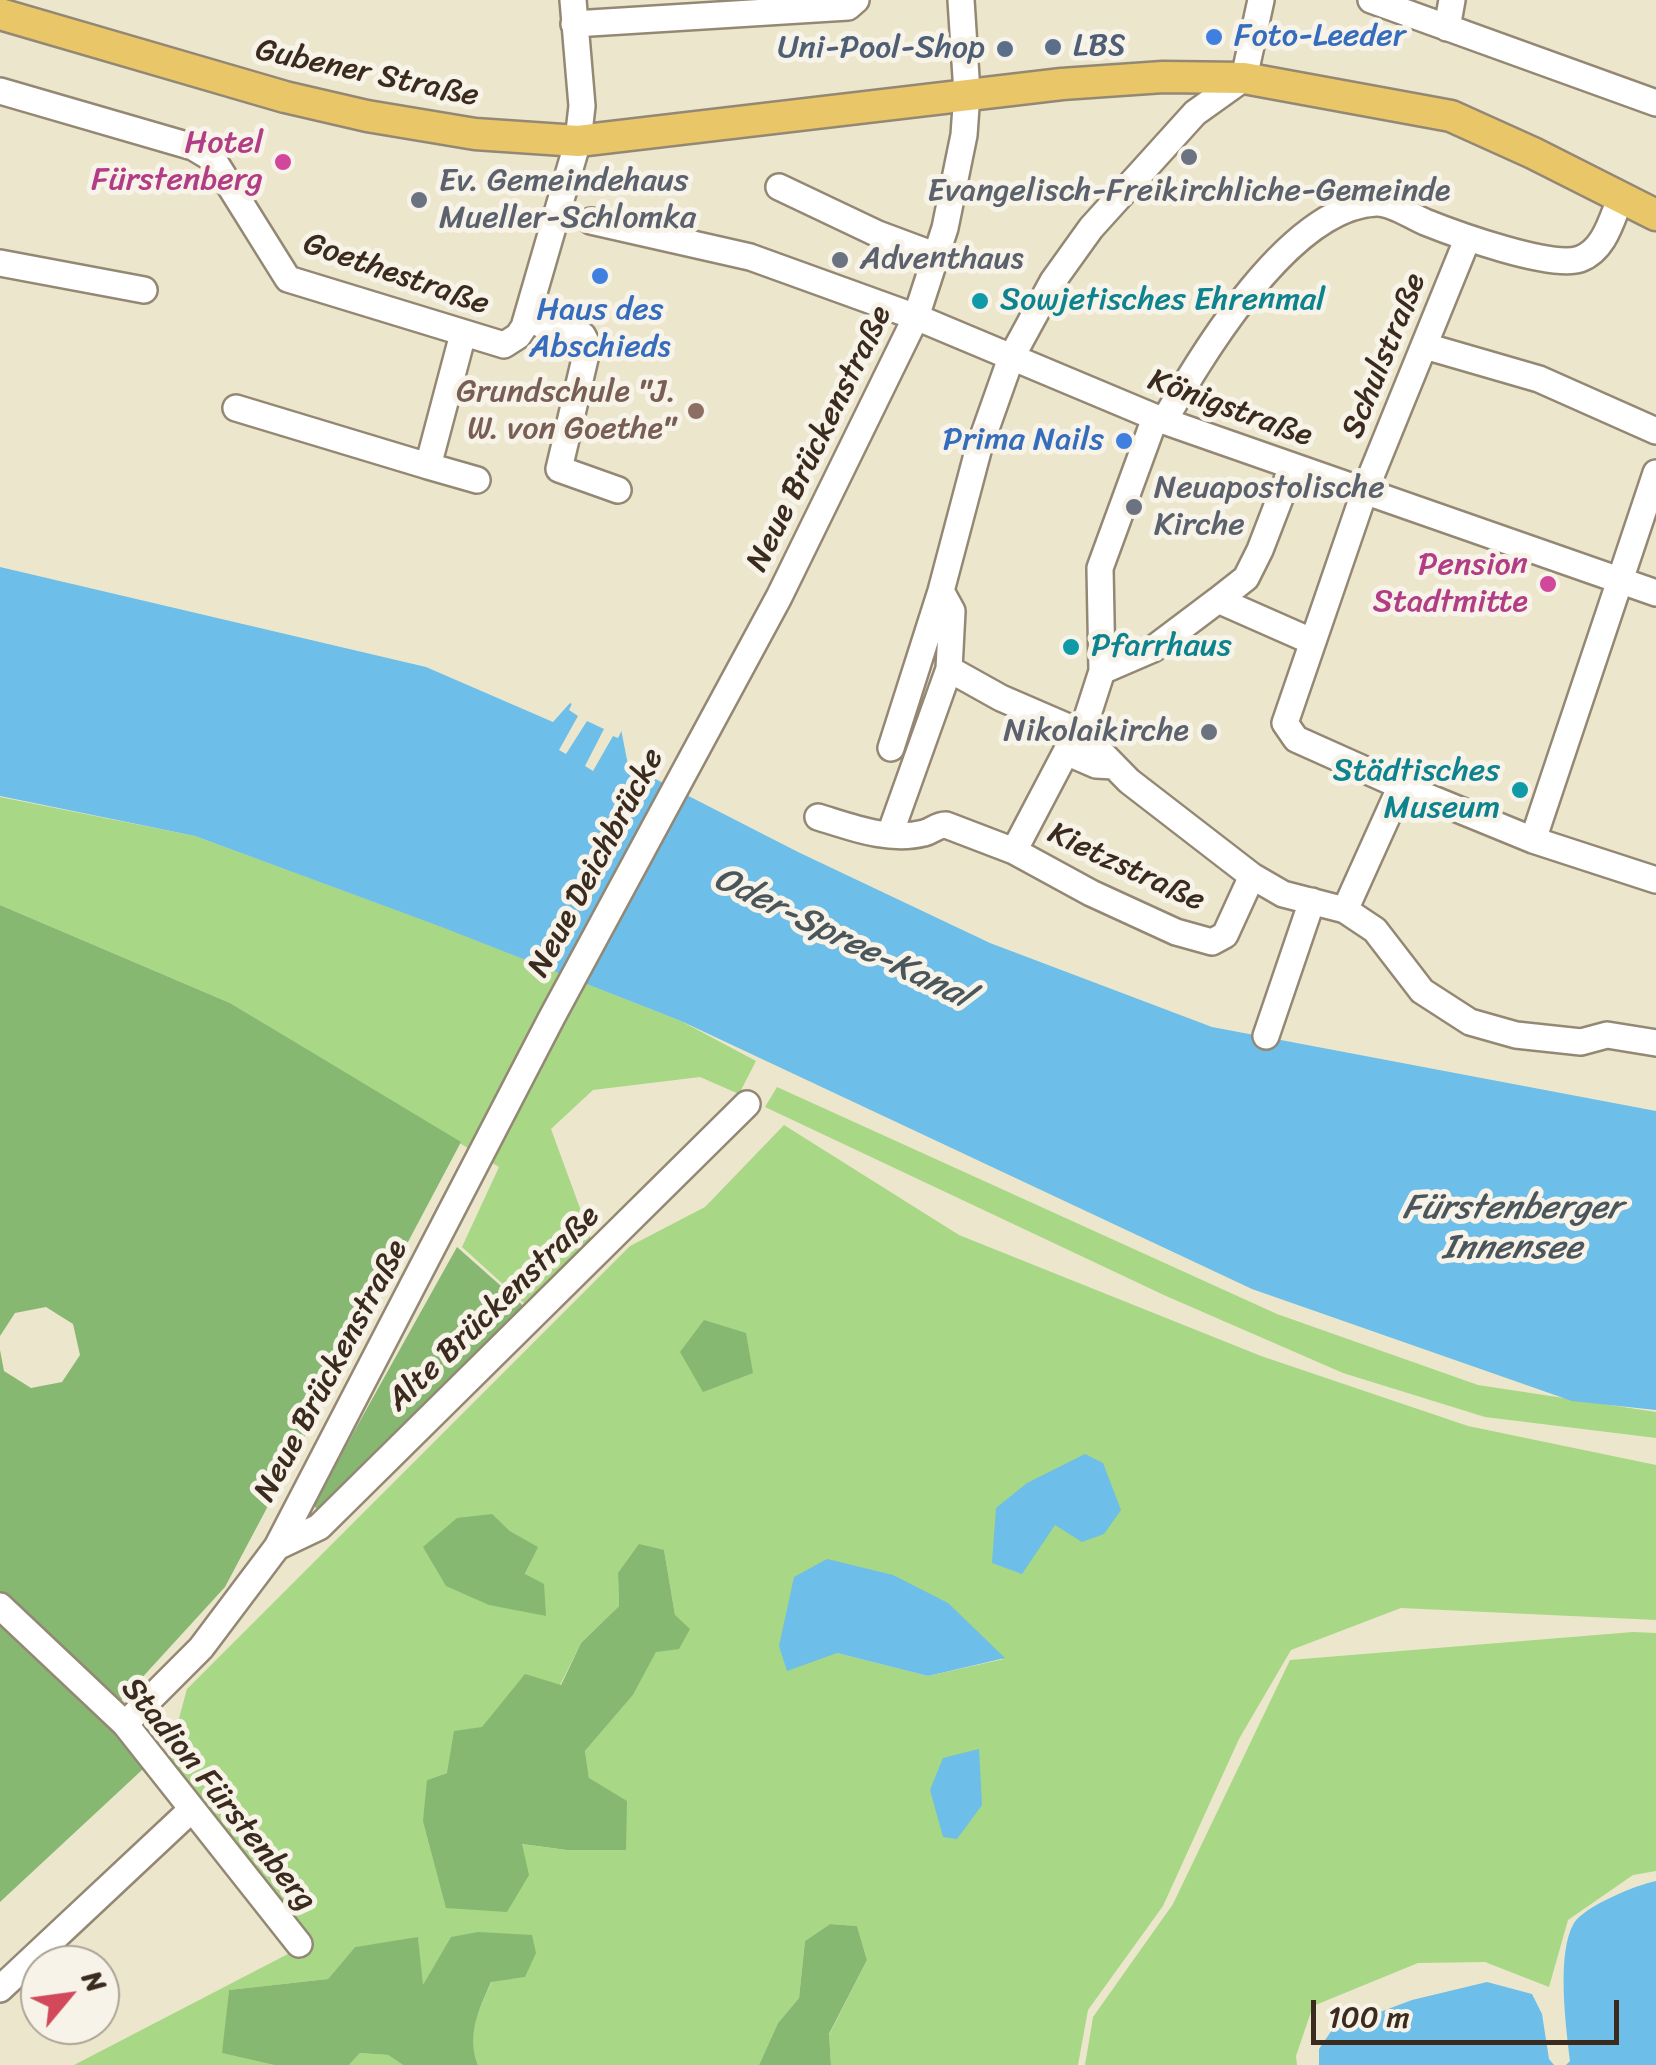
<!DOCTYPE html>
<meta charset="utf-8">
<style>
body{margin:0}
#map{position:relative;width:1656px;height:2065px;overflow:hidden;background:#ece7cc;font-family:Sriracha,sans-serif}
canvas{display:block}
.north{position:absolute;left:20px;top:1945px;width:100px;height:100px;box-sizing:border-box;background:#f7f3e8;border:2px solid #aca397;border-radius:50%;rotate:61deg;font-size:28px;font-weight:700;line-height:40px;text-align:center;color:#3b2a1e}
.north::after{content:'';display:block;margin:auto;width:35px;height:45px;background:#d1495b;clip-path:polygon(50% 0,100% 100%,50% 72%,0 100%)}
.scale{position:absolute;left:1311px;top:2000px;width:308px;height:45px;box-sizing:border-box;border:5px solid #3b2a1e;border-top:0;padding-left:12px;font-size:30px;line-height:35px;white-space:nowrap;color:#3b2a1e;-webkit-text-stroke:8px #f7f3e8;paint-order:stroke}
</style>
<div id="map">
<canvas width="1656" height="2065"></canvas>
<div class="north">N</div>
<div class="scale">100 m</div>
</div>
<script>
const context = document.querySelector('canvas').getContext('2d');
context.lineJoin = 'round';
function fill(path, color) { context.fillStyle = color; context.fill(path, 'evenodd'); }
function stroke(path, color, width, dash) { context.strokeStyle = color; context.lineWidth = width; context.lineCap = dash ? 'butt' : 'round'; context.setLineDash(dash || []); context.stroke(path); }
function drawText(font, color, halo, rows, align = 'center') {
  context.font = font + ' Sriracha,sans-serif'; context.lineWidth = 10; context.setLineDash([]); context.textBaseline = 'middle'; context.strokeStyle = halo; context.fillStyle = color; for (const [text, x, y, turn = 0] of rows) {
    context.save(); context.translate(x, y); context.rotate((+turn || 0) * Math.PI / 180); context.textAlign = isNaN(turn) ? turn : align; if (halo) context.strokeText(text, 0, 0); context.fillText(text, 0, 0); context.restore();
  }
}
const green = new Path2D(`
 M0,797L195,836L440,926L681,1021L756,1061L739,1094L700,1077L593,1090L551,1129L592,1241L527,1306L462,1247L499,1167L230,1003L0,905Z
 M777,1087L1277,1314L1478,1385L1656,1412V1438L1485,1417L1343,1373L1166,1296L765,1107Z
 M784,1125L959,1235L1261,1356L1468,1426L1656,1465V1620L1401,1608L1291,1650L1239,1739L1163,1906L1088,2010L1078,2065H831L829,2035L867,1960L857,1926L830,1924L805,1941L799,1998L778,2023L759,2065H478C465,2035 479,2010 492,1981L525,1977L422,1986L418,1938L355,1947L328,1979L229,1990L223,2053L274,2065H74L311,1942L166,1766L187,1689L630,1246L705,1207ZM491,1514L510,1531L537,1547L525,1575ZM664,1550L675,1615L633,1695L585,1751L589,1778L567,1850L521,1844L427,1780L447,1773L502,1703L560,1685L581,1643L619,1606L618,1573ZM837,1653L1004,1659L928,1676Z
 M1633,1632L1656,1633V1871L1633,1875L1568,1920L1549,1987L1485,1962L1418,1963L1313,2006L1296,2056L1297,2065H1085L1093,2017L1173,1904L1290,1660Z
 M360,2053L388,2055L403,2065H349Z`);
const forest = new Path2D(`
 M0,905L230,1003L461,1142L225,1587L117,1705L156,1757L0,1902V1350L4,1371L31,1388L62,1382L80,1355L73,1324L46,1307L15,1313L0,1336Z
 M457,1247L527,1309L321,1513L313,1505Z
 M704,1320L746,1333L753,1373L703,1392L680,1352Z
 M492,1514L510,1531L538,1547L525,1574L544,1584L546,1616L489,1605L446,1586L423,1547L457,1518Z
 M639,1544L664,1550L675,1615L690,1629L679,1649L656,1652L633,1695L585,1751L589,1778L627,1801L626,1850H567L522,1844L529,1875L507,1912L446,1908L423,1821L427,1780L447,1773L454,1731L482,1727L525,1674L561,1685L581,1643L619,1606L618,1573Z
 M830,1924L857,1926L867,1960L829,2034L831,2065H759L778,2023L799,1998L805,1941Z
 M478,1932L532,1935L536,1953L525,1977L491,1982C479,2010 466,2035 478,2065H403L388,2055L360,2053L349,2065H274L222,2053L229,1990L328,1979L355,1947L418,1937L423,1985L451,1937Z`);
const water = new Path2D(`
 M0,567L426,667L553,722L570,703L621,729L628,765L798,852L990,943L1212,1027L1656,1111V1410L1572,1401L1252,1289L681,1021L439,926L195,836L0,796Z
 M1085,1454L1103,1463L1121,1510L1104,1534L1082,1542L1055,1525L1022,1574L992,1563L996,1508L1027,1483Z
 M827,1559L893,1575L948,1603L1005,1658L928,1676L837,1653L787,1671L779,1646L794,1577Z
 M979,1749L982,1805L957,1839L943,1837L930,1790L943,1758Z
 M1656,1881V2065H1566L1570,2061C1566,2027 1556,1953 1574,1923C1585,1906 1636,1885 1656,1881Z
 M1487,1982L1532,1994L1542,2014L1549,2059L1554,2065H1319V2049L1332,2030L1412,2000Z`);
const pier = new Path2D(`
 M574,699L624,726L618,738L613,736L593,771L585,766L604,729L587,721L566,754L559,750L578,716L569,710Z`);
const minor = new Path2D(`
 M1371,0L1656,103
 M574,24L848,7L856,0
 M1447,28L1452,0
 M0,91L193,147L213,159L288,279L504,345L518,336L524,327L578,141L582,106L573,0
 M779,187L878,234L937,256
 M591,221L750,257L916,317L1164,421L1656,593
 M1467,240L1364,493L1285,723L1296,739L1401,786L1533,840L1656,880
 M0,263L144,290
 M527,318L547,327L583,336L588,346L559,469L618,490
 M463,334L428,466L477,480
 M1425,346L1539,379L1656,431
 M236,408L428,466
 M1164,421C1202,354 1290,207 1376,203C1391,202 1411,216 1425,222C1455,234 1551,269 1580,259C1605,250 1612,218 1621,197
 M1218,600L1246,578L1260,550L1292,467
 M949,669L1001,698L1082,733L1129,781L1252,876L1283,894L1345,910L1375,930L1422,991L1470,1022L1516,1035L1581,1042L1607,1035L1656,1043
 M1102,671L1100,568L1155,418
 M1082,733L1102,671L1153,649L1218,600L1311,641
 M891,748L941,591L978,451L1011,358L1053,281L1091,228L1195,113L1244,78L1261,0
 M818,817C851,827 889,842 924,833C933,831 936,825 946,825L1014,851L1091,893L1176,932L1212,942L1225,935L1252,876
 M890,834L949,669L952,611L941,591
 M1533,840L1656,473
 M1014,851L1066,752L1096,765L1114,766
 M1345,910L1401,786
 M1266,1036L1312,901
 M277,1547L319,1527L747,1104
 M0,1606L125,1724L299,1944
 M125,1724L201,1648L277,1547L552,1017L779,597L916,317L945,228L964,135L967,93L961,0
 M0,1989L191,1810`);
const major = new Path2D(`
 M0,14L285,97L367,116L475,134L578,141L1062,84L1163,77L1244,78L1451,116L1533,153L1656,215`);
const markers = [
 [1214,37,10,"#3f7fe0"],
 [1053,47,10,"#5c6f8a"],
 [1005,49,10,"#5c6f8a"],
 [1189,157,10,"#6b7280"],
 [283,162,10,"#d1479c"],
 [419,200,10,"#6b7280"],
 [840,260,10,"#6b7280"],
 [600,276,10,"#3f7fe0"],
 [980,301,10,"#0f9aa8"],
 [696,411,10,"#8d6e63"],
 [1124,441,10,"#3f7fe0"],
 [1134,507,10,"#6b7280"],
 [1548,584,10,"#d1479c"],
 [1071,647,10,"#0f9aa8"],
 [1209,732,10,"#6b7280"],
 [1520,790,10,"#0f9aa8"]
];
const shopNames = [
 ["Foto-Leeder",1234,37],
 ["Haus des",600,311,"center"],
 ["Abschieds",600,348,"center"],
 ["Prima Nails",1104,441,"right"]
];
const serviceNames = [
 ["LBS",1073,47],
 ["Uni-Pool-Shop",985,49,"right"]
];
const streetNames = [
 ["Gubener Straße",367,74,12],
 ["Goethestraße",396,275,19],
 ["Schulstraße",1385,356,-68],
 ["Königstraße",1230,409,20],
 ["Neue Brückenstraße",820,439,-64],
 ["Neue Deichbrücke",597,863,-62],
 ["Kietzstraße",1126,868,25],
 ["Alte Brückenstraße",494,1309,-44],
 ["Neue Brückenstraße",332,1371,-62],
 ["Stadion Fürstenberg",218,1795,51]
];
const hotelNames = [
 ["Hotel",263,144],
 ["Fürstenberg",263,181],
 ["Pension",1528,566],
 ["Stadtmitte",1528,603]
];
const worshipNames = [
 ["Ev. Gemeindehaus",439,182],
 ["Mueller-Schlomka",439,219],
 ["Evangelisch-Freikirchliche-Gemeinde",1189,192,"center"],
 ["Adventhaus",860,260],
 ["Neuapostolische",1154,489],
 ["Kirche",1154,526],
 ["Nikolaikirche",1189,732,"right"]
];
const cultureNames = [
 ["Sowjetisches Ehrenmal",1000,301],
 ["Pfarrhaus",1091,647],
 ["Städtisches",1500,772,"right"],
 ["Museum",1500,809,"right"]
];
const educationNames = [
 ["Grundschule \"J.",676,393],
 ["W. von Goethe\"",676,430]
];
const waterNames = [
 ["Oder-Spree-Kanal",842,939,26],
 ["Fürstenberger",1512,1209],
 ["Innensee",1512,1249]
];
fill(green, '#a8d785');
fill(forest, '#86b872');
fill(water, '#6dbee8');
fill(pier, '#ece7cc');
stroke(minor, '#948875', 30);
stroke(major, '#948875', 35);
stroke(minor, '#fff', 25);
stroke(major, '#e9c769', 30);
for (const [x, y, r, color] of markers) { const dot = new Path2D(); dot.arc(x, y, r, 0, 2 * Math.PI); context.fillStyle = color; context.fill(dot); stroke(dot, '#f7f3e8', 4); }
drawText('32px', '#366cbe', '#f7f3e8', shopNames, 'left');
drawText('32px', '#4e5e75', '#f7f3e8', serviceNames, 'left');
drawText('32px', '#3b2a1e', '#f7f3e8', streetNames);
drawText('32px', '#b23c85', '#f7f3e8', hotelNames, 'right');
drawText('32px', '#5b616d', '#f7f3e8', worshipNames, 'left');
drawText('32px', '#0d838f', '#f7f3e8', cultureNames, 'left');
drawText('32px', '#785e54', '#f7f3e8', educationNames, 'right');
drawText('italic 35px', '#4a565b', '#f7f3e8', waterNames);
</script>
